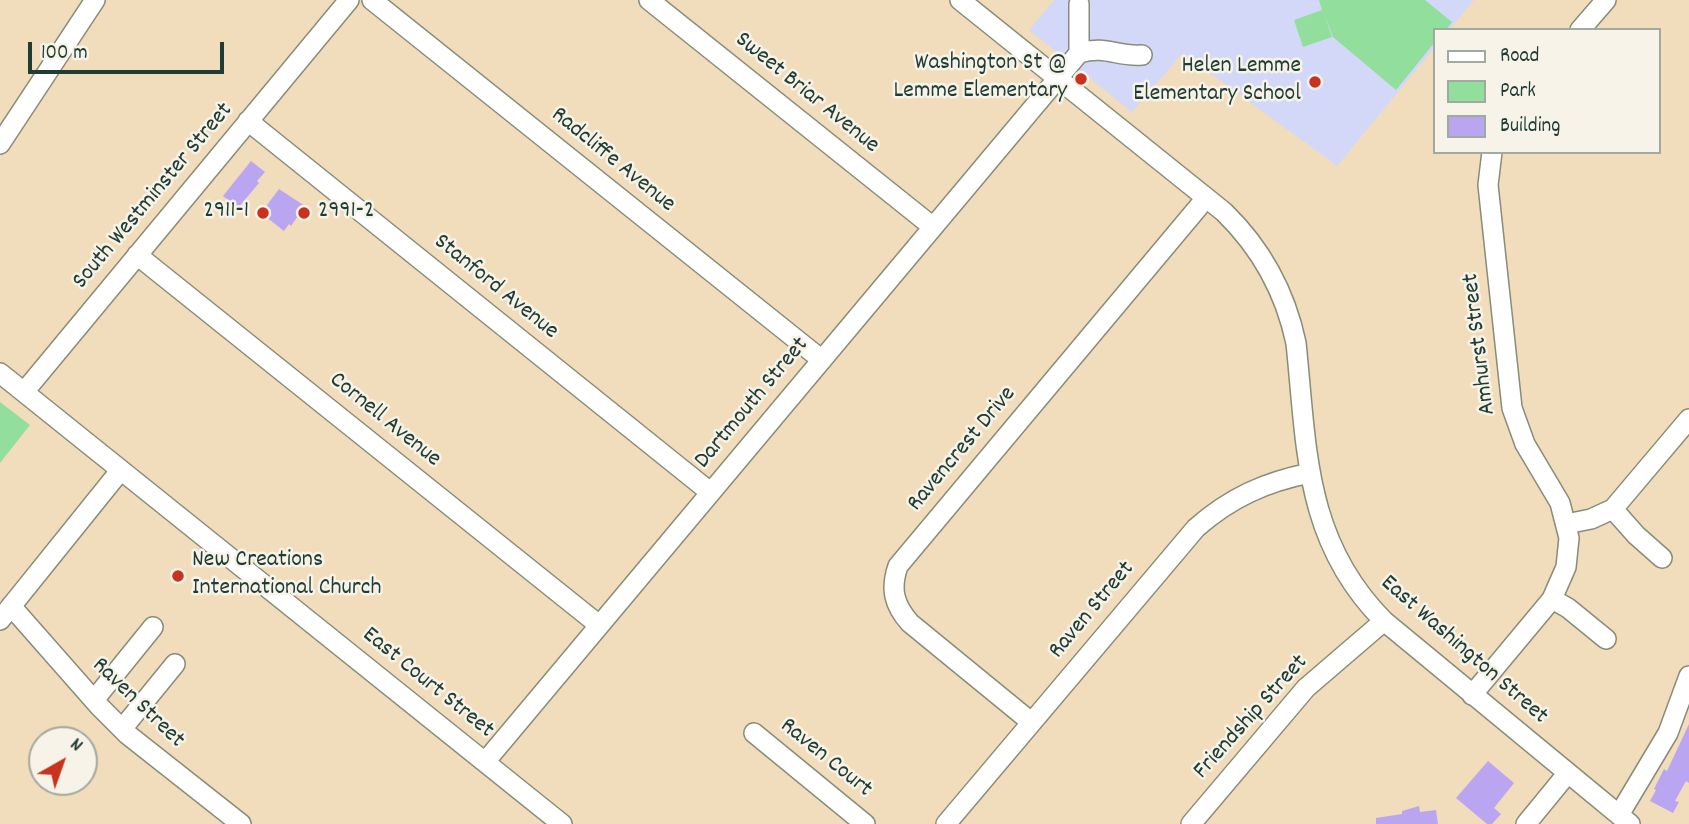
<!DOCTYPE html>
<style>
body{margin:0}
#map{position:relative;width:1689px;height:824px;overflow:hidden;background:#f1dcbc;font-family:Dekko,sans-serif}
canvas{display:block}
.legend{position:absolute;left:1433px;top:28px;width:228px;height:126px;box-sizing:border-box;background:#f7f3e8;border:2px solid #a1aaa0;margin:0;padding:9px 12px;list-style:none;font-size:21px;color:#1f3d34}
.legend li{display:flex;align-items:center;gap:14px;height:35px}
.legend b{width:35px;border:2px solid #a1aaa0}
.north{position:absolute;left:28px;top:726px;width:70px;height:70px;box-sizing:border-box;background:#f7f3e8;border:2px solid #a1aaa0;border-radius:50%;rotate:40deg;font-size:19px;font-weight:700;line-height:28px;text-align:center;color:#1f3d34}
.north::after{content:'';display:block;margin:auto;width:24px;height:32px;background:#c8321e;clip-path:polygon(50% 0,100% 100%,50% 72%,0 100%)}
.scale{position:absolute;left:28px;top:42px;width:196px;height:32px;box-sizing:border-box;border:4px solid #1f3d34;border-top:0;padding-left:9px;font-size:21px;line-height:24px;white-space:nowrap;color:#1f3d34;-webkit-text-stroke:5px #f7f3e8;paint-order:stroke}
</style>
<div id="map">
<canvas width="1689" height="824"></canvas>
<ul class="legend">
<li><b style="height:9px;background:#fff"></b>Road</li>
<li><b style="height:19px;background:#92df9d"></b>Park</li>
<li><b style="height:19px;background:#baa6f0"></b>Building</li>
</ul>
<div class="north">N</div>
<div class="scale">100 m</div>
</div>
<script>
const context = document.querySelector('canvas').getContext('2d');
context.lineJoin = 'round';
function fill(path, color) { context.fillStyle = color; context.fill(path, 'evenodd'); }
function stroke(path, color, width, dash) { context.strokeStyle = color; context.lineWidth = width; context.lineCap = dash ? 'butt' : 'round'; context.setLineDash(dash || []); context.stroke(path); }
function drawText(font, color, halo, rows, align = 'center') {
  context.font = font + ' Dekko,sans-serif'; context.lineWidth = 5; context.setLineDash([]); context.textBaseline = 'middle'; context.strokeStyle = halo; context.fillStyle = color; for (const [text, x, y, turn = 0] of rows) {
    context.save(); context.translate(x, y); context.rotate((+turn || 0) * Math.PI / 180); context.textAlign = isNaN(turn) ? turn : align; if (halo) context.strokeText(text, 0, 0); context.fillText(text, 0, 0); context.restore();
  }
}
const built = new Path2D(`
 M1054,0H1474L1449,30H1435V47L1337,166L1183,53L1132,112L1029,30Z`);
const green = new Path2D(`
 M1319,0H1425L1452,22L1446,30H1435V42L1396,90L1333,37L1325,16L1332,37L1303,47L1294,20L1322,10Z
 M0,402L30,425L0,463Z`);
const building = new Path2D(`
 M251,161L265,172L257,181L259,183L238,208L223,196Z
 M279,189L305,206L291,226L289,224L284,231L261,213Z
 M1689,724V783L1686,781L1675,801L1679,802L1673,813L1650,801L1656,790L1654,789L1664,769L1667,771Z
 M1488,761L1514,783L1494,808L1501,814L1492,824H1487L1456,798Z
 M1419,806L1420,812L1436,810L1438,824H1376V818L1402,814V811Z`);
const minor = new Path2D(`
 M372,0L822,360
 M649,0L933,227
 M960,0L1224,212C1262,249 1285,291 1296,343C1307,448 1304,541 1384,621L1630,824
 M1079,4V53C1107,45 1116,57 1142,55
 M1580,30L1606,0
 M248,121L710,492
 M0,144L95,0
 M137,255L599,625
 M0,373L562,824
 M24,392L349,0
 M1613,509L1636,535L1662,558
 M1566,524L1591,519L1613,509L1689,419
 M1552,599L1568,608L1606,639
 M11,606L99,706L127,734L241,824
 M0,620L120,471
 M1472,695L1552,599L1566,567L1569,538L1560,503L1525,444L1512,408L1488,185L1492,152
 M94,700L153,627
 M1031,722L910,623C894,605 890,589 898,566L1206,198
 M122,729L175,664
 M754,733L865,824
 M485,762L1079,53
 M1619,815L1668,733L1689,676
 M946,824L1196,528C1230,498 1265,482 1310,473
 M1191,824L1306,688L1384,621
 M1526,824L1567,774`);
const markers = [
 [1081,79,7,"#c8321e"],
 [1315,82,7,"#c8321e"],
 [263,213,7,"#c8321e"],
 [304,213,7,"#c8321e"],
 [178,576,7,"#c8321e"]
];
const poiNames = [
 ["Washington St @",1067,65],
 ["Lemme Elementary",1067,93],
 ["Helen Lemme",1301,68],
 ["Elementary School",1301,96],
 ["2911-1",249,213],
 ["2991-2",318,213,"left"],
 ["New Creations",192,562,"left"],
 ["International Church",192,590,"left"]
];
const streetNames = [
 ["Sweet Briar Avenue",806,94,39],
 ["Radcliffe Avenue",612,161,39],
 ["South Westminster Street",154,197,-50],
 ["Stanford Avenue",495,288,39],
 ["Amhurst Street",1481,344,-97],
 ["Dartmouth Street",753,404,-50],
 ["Cornell Avenue",384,421,39],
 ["Ravencrest Drive",963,450,-50],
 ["Raven Street",1093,611,-50],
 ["East Washington Street",1463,651,41],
 ["East Court Street",427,684,39],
 ["Raven Street",137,704,44],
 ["Friendship Street",1252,718,-48],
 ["Raven Court",825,759,39]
];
fill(built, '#d3d8f9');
fill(green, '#92df9d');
fill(building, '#baa6f0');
stroke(minor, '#888c78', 22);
stroke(minor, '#fff', 19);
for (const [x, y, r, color] of markers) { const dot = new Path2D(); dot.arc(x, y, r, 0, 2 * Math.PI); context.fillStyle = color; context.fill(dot); stroke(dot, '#f7f3e8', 2.5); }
drawText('24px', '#1f3d34', '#f7f3e8', poiNames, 'right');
drawText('24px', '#1f3d34', '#f7f3e8', streetNames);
</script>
